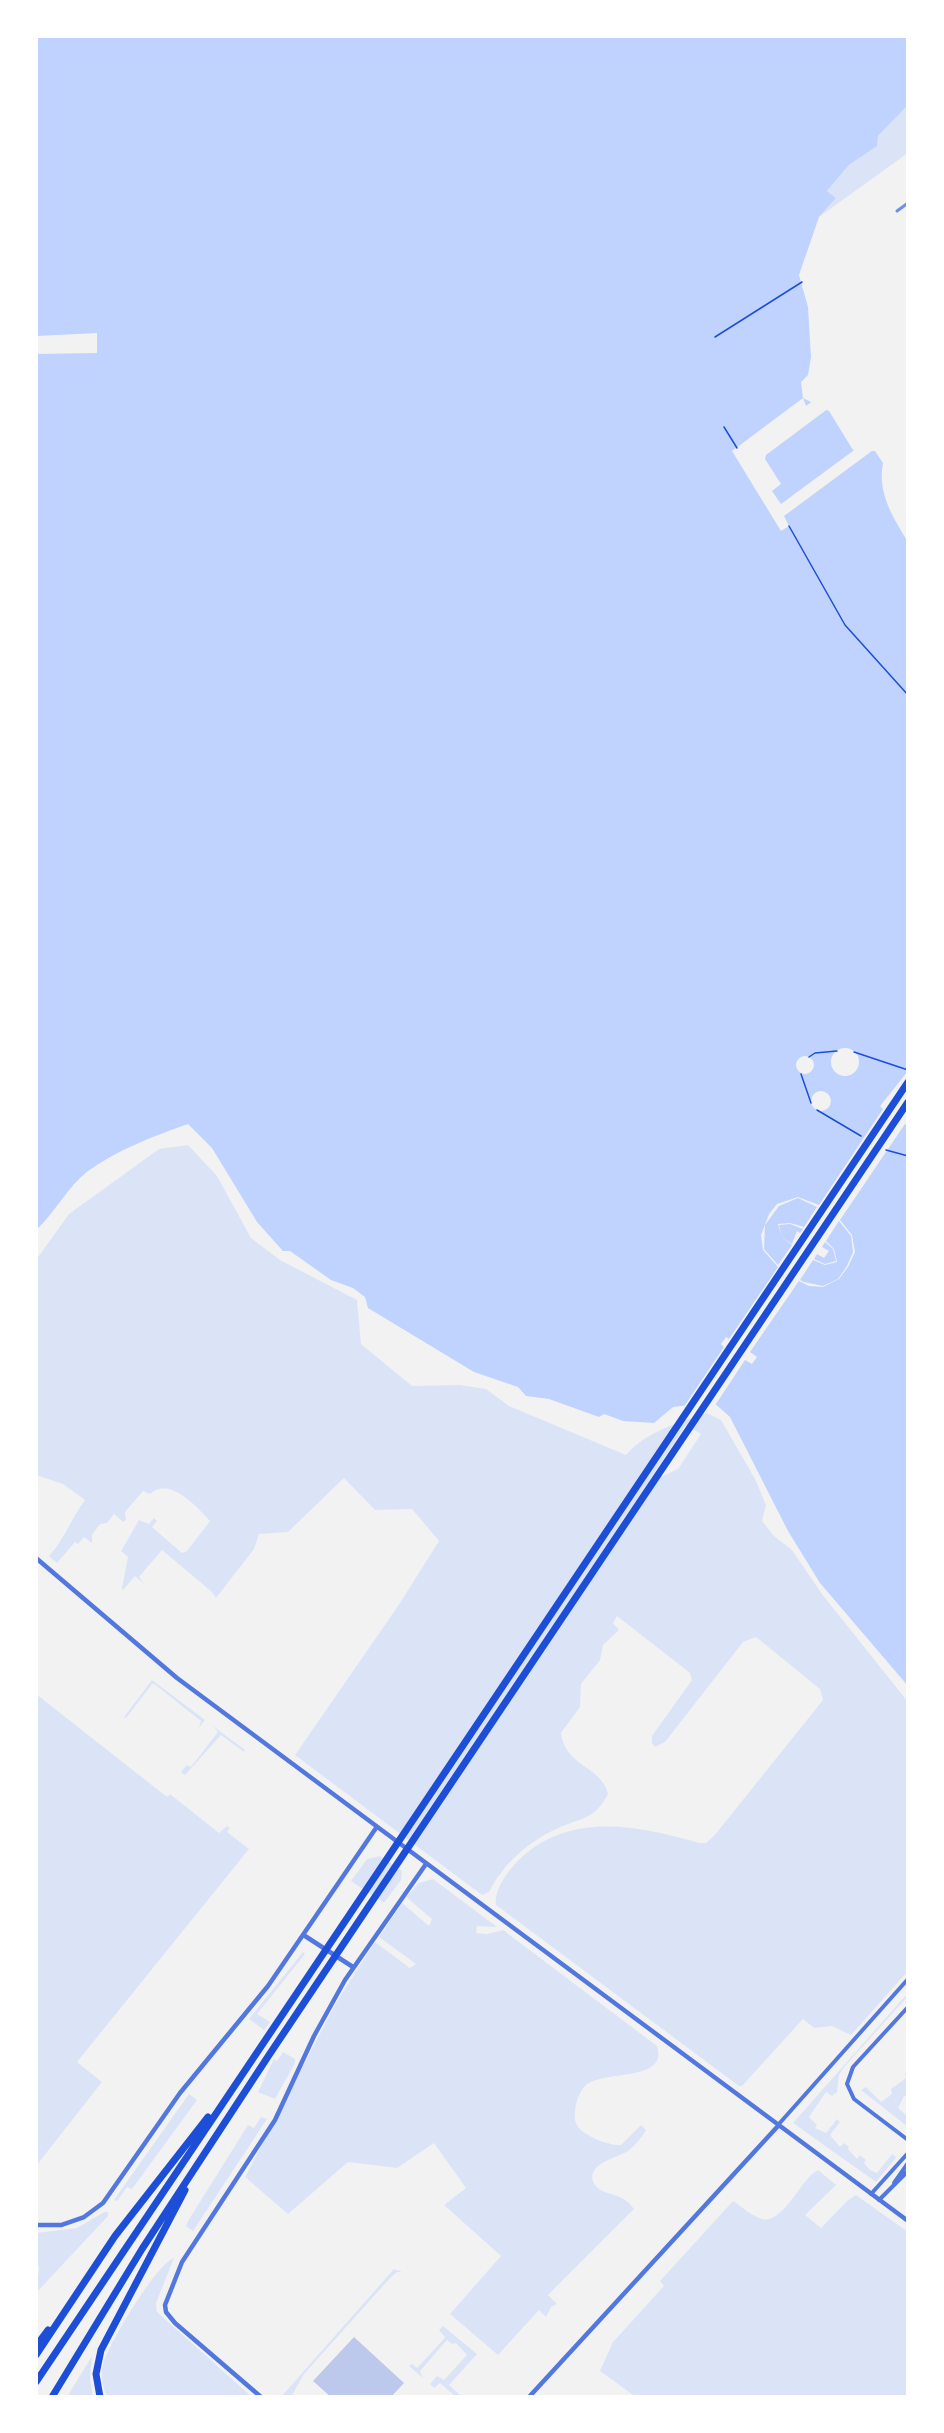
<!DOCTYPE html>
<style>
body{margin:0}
#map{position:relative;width:944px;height:2433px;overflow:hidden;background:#f2f2f2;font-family:Arial,sans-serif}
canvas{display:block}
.frame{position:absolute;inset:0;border:38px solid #fff;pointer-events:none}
</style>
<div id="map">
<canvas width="944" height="2433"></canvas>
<div class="frame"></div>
</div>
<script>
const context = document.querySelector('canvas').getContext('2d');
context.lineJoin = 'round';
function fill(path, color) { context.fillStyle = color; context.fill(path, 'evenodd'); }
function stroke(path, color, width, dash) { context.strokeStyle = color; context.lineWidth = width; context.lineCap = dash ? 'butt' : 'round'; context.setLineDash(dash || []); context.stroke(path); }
const green = new Path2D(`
 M908,105V153L819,217L836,198L827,191L849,165L876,146L878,136Z
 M188,1145L217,1176L251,1238L280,1260L357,1300L361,1344L412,1386L460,1385L486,1389L509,1406L626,1455C646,1431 679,1423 707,1413L721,1420L755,1479L766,1505L762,1521L774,1536L792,1550L822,1594L908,1702V1971L851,2035L832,2026L814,2028L803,2019L742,2086H739L496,1905C494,1890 506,1874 515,1864C565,1810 637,1825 699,1843H706L714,1836L823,1700L820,1689L756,1637L743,1642L665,1742L655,1747L652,1743V1736L692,1680L690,1673L617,1616L613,1623L619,1630L603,1645L600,1660L581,1684L580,1707L561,1733C565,1767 602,1766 608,1794C594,1821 581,1817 556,1829C527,1843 504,1863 489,1892L482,1895L295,1755L398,1606L439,1541L412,1509L375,1510L344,1478L288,1532L259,1534L254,1549L216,1598L212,1592L162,1550L139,1577L144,1584L135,1576L123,1590L122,1588L128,1557L121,1551L139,1520L149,1524L154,1518L157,1521L152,1527L182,1553L187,1551L210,1521C196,1506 170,1476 150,1494L143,1491L125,1512L126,1520L123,1522L114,1514L107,1523L100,1524L92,1535V1543L84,1537L78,1544L75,1542L57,1563L49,1556C65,1539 71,1518 85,1500L63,1484L36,1475V1260L69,1214L159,1149ZM686,1425L701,1434L678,1469L648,1483Z
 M152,1680L205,1720L199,1728L201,1721L153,1683L126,1718L124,1717Z
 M36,1694L167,1797L170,1794L219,1833L227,1826L230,1828L227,1832L249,1849L77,2062L102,2082L36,2166Z
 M213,1726L245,1750L244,1752L221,1735L185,1775L181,1772L187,1765L191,1767L218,1732Z
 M380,1856L402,1871L401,1880L384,1903L351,1881L367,1859Z
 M433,1879L497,1927L477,1926L476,1933L487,1934L503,1930L657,2046C669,2082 604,2070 586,2085C577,2093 570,2118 579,2128C587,2137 610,2146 621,2145L641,2125L646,2130C641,2138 636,2145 628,2151C617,2158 581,2165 596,2186C603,2196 622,2191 634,2209L548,2295L557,2304L551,2307L546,2317L539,2310L498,2355L450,2314L501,2256L444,2205L466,2188L434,2143L397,2168L348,2162L288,2214L245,2177L336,2003L375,1942L410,1968L416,1964L379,1937L402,1903L429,1926L432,1919L406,1897L419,1883Z
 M303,1952L305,1954L257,2014L270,2022L264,2030L249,2019Z
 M908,1993V1996L844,2067L839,2075L837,2092L832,2096L826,2092L809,2117L817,2125L815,2128L826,2133L837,2119L840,2122L830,2135L840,2147L844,2143L849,2147L848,2149L857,2159L860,2155L866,2160L864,2163L870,2170L877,2173L892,2154L896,2157L899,2154L876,2182L793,2123Z
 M283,2052L295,2059V2063L275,2099L258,2092L274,2059L277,2061Z
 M908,2069V2097L904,2096L898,2108L908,2117V2127L861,2090L866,2087L881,2102L892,2094L891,2089L906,2078L905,2073Z
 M189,2094L197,2100L132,2189L127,2187L117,2201L114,2200Z
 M261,2117L267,2119L193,2231L186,2226L188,2221L248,2125L254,2128Z
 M818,2170L836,2185L805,2215L821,2228L847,2201L856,2195L908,2232V2397H636L600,2371L613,2342L664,2286L660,2281L733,2201C742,2207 752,2216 762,2219C784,2224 801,2178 818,2170Z
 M104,2212H108V2216L36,2293L39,2267L36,2261V2233L77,2228Z
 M174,2258L156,2303L157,2312L252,2397H107C103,2387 100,2376 103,2365C107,2346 157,2263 174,2258Z
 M394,2269L402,2272H397L390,2278L304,2374L291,2397H281Z
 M443,2326L477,2354L449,2385L462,2397H456L440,2383L434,2388L430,2384L437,2376L444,2380L467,2355L456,2343L452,2344L447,2340L420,2371L423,2378L409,2366L412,2364L417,2368L443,2340L445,2337L439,2330Z
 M92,2356L90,2379L93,2397H67Z`);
const water = new Path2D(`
 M36,36H908V105L878,136L877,146L849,165L827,191L836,198L819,217L799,275L808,307L811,357L808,375L801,382L803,398L829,411L853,450L875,451L883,463C877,493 893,517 908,542V1686L820,1583L788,1531L730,1417L713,1402L673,1407L654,1423L623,1421L604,1414L599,1417L549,1399L526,1396L518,1387L474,1372L368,1308L365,1297L353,1288L331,1280L290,1251H283L257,1222L212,1148L188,1124C154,1136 117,1150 88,1171C67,1187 55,1213 36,1230V354L97,353V333L36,336Z`);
const pier = new Path2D(`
 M803,398L806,406L814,400L829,408L766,455L765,459L781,484L772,491L781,504L857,448H876L784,516L789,526L781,531L732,451Z
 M831 1062a14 14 0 1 1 28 0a14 14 0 1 1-28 0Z
 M796 1065a9 9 0 1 1 18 0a9 9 0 1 1-18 0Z
 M908,1071V1125L905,1124L840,1220L852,1235L855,1252L848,1267L839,1279L823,1287L809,1286L799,1281L750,1352L757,1357L752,1364L745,1360L714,1407L683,1408L724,1347L721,1344L726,1337L729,1339L778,1267L763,1250L761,1235L769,1214L777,1204L798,1197L819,1205L883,1109L880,1106ZM798,1198L817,1207L804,1227L790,1223L778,1224L782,1237L792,1245L778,1265L764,1249L765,1225L779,1206ZM839,1221L851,1236L853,1252L847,1266L838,1279L823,1286L804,1282L800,1280L813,1260L825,1265L837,1262L834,1249L826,1241ZM790,1224L803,1229L800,1233L797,1231L792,1244L782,1237L779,1225ZM825,1242L833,1249L836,1261L825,1264L814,1259L817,1254L824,1258L829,1251L822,1247Z
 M811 1101a10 10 0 1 1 20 0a10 10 0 1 1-20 0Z`);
const building = new Path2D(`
 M354,2337L404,2383L391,2397H331L313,2381Z`);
const path = new Path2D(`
 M715,337L802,282
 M724,427L737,448
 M789,526L845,625L908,695
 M854,1052L908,1070
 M809,1057L815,1053L837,1051
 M801,1074L811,1103
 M817,1110L861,1136
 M886,1150L908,1156`);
const minor = new Path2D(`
 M908,2007L853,2067L847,2084L854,2099L908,2140
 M778,2125L908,1979
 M908,2144V2154
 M894,2183L908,2163
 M871,2194L908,2153
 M879,2200L908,2171`);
const tertiary = new Path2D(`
 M36,1558L177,1678L908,2221
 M305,1936L353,1967
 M36,2225H61L84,2217L103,2203L180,2093L268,1986L376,1828
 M261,2397L175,2323L166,2312L165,2305L182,2262L275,2120L314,2036L345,1980L426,1864
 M529,2397L778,2126`);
const motorway = new Path2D(`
 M36,2346L48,2330
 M36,2355L115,2236L208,2117
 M36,2382L908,1082
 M52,2397L142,2249L269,2055L908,1102
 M100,2397L96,2374L101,2350L185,2190`);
const rail = new Path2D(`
 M897,211L908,203`);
fill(green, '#dbe4f7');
fill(water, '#bfd3fe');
fill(pier, '#f2f2f2');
fill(building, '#bdc9ec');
stroke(path, '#1d4ed8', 1.5);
stroke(minor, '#5277de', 4);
stroke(tertiary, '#5277de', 4.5);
stroke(motorway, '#1d4ed8', 7);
stroke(rail, '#7290e2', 3);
</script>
